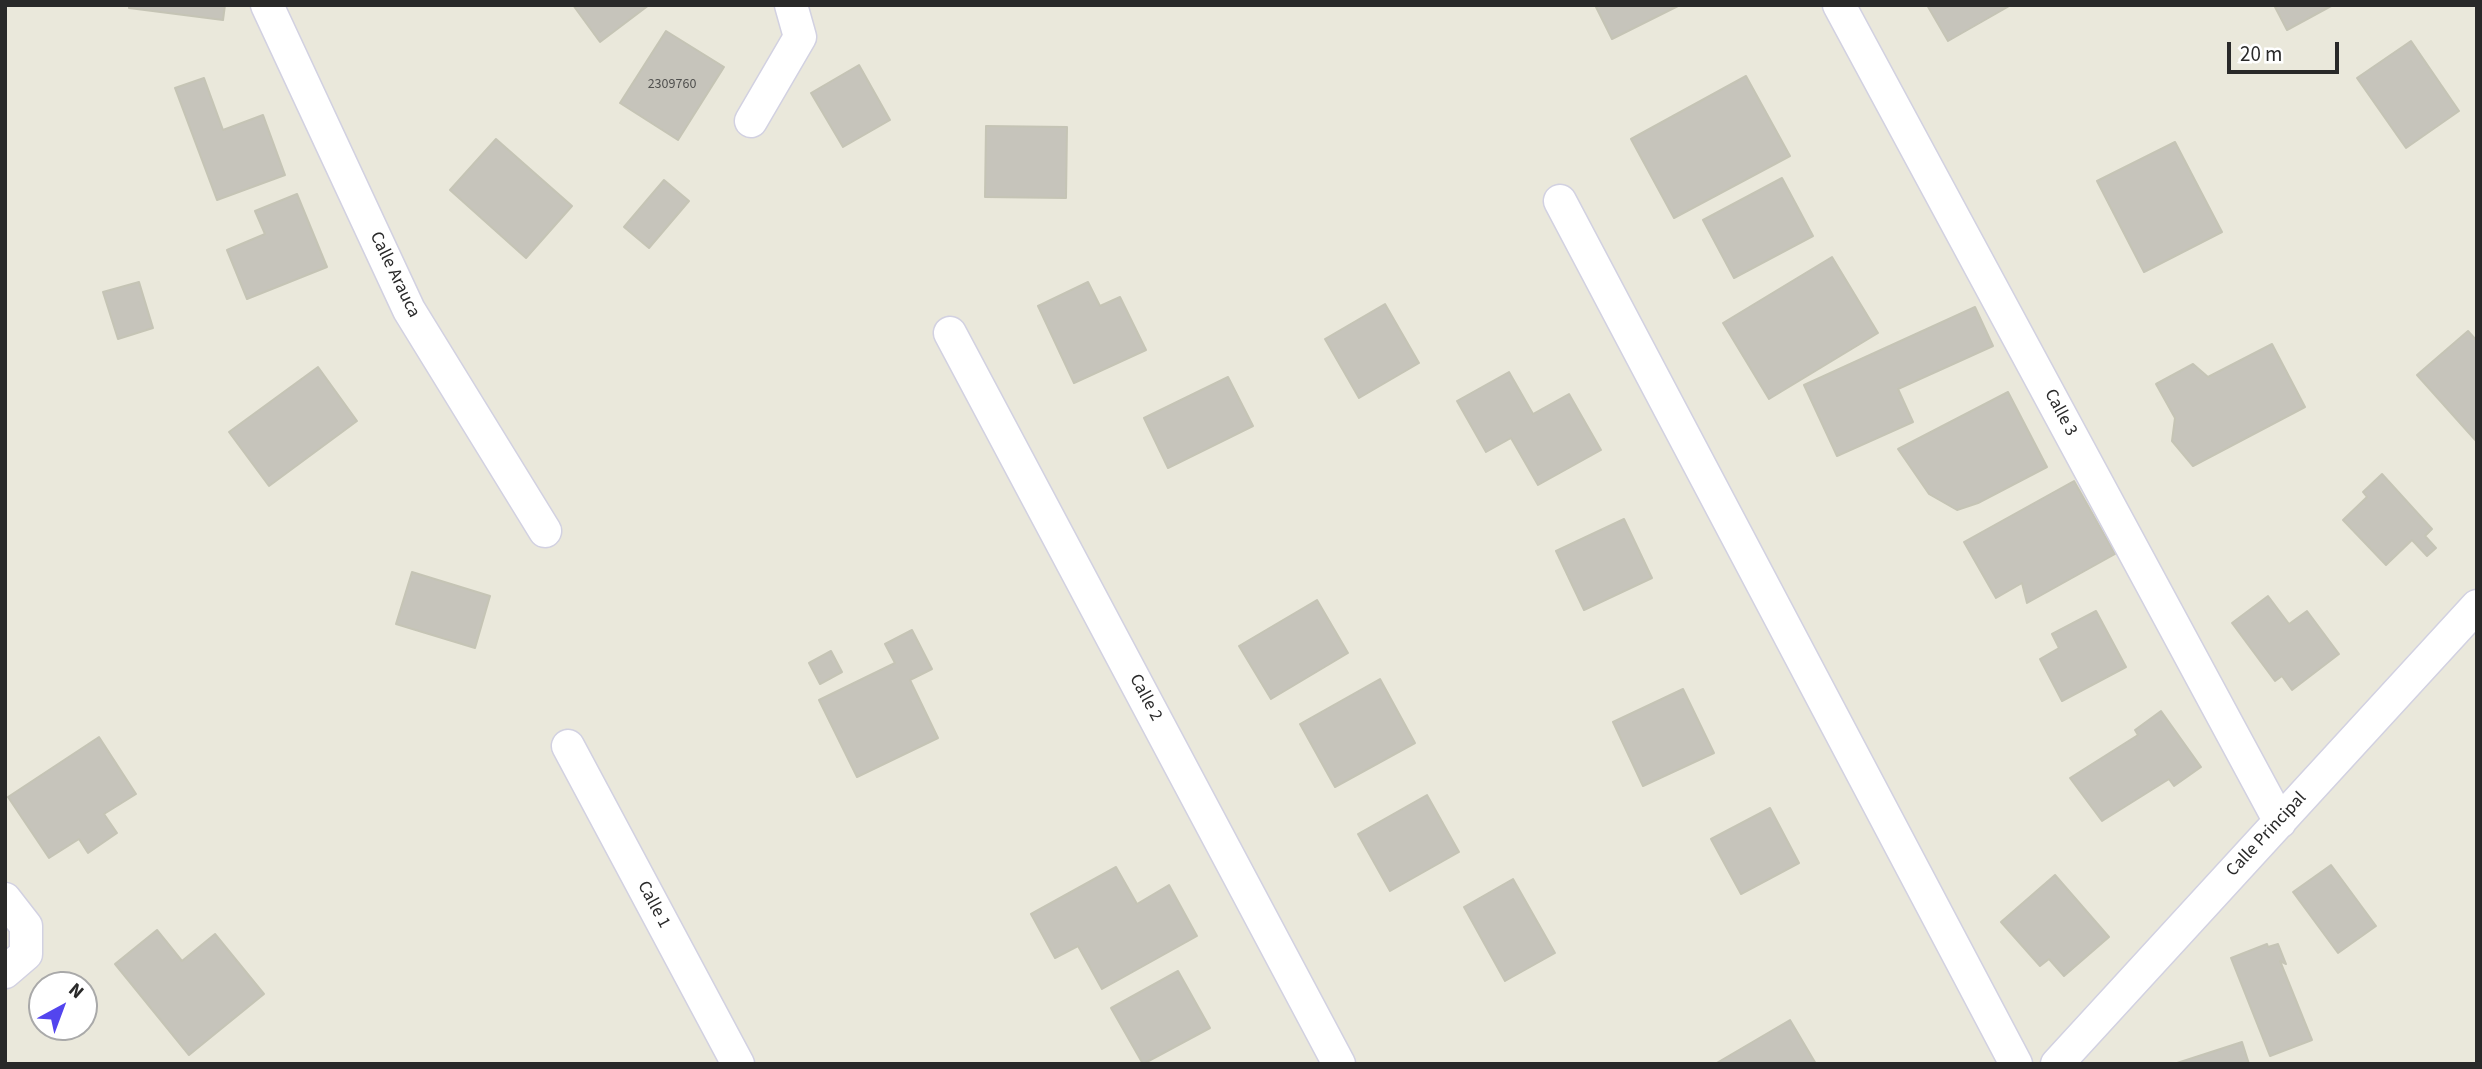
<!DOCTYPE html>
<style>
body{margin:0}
#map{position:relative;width:2482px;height:1069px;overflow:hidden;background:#eae8db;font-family:"Source Sans 3",sans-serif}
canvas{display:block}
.frame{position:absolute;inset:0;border:7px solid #292929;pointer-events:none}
.north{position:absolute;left:28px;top:971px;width:70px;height:70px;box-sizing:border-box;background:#fff;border:2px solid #a9a9a9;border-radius:50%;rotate:41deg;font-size:19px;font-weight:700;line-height:28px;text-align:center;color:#292929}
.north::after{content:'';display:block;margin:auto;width:24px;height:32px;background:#5345ee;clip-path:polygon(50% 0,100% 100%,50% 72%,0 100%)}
.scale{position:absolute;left:2227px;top:42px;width:112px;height:32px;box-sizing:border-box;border:4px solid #292929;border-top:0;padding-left:9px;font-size:21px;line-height:24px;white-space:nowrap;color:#292929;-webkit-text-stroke:5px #fff;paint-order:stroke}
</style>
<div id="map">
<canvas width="2482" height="1069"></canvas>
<div class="frame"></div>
<div class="north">N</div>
<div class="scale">20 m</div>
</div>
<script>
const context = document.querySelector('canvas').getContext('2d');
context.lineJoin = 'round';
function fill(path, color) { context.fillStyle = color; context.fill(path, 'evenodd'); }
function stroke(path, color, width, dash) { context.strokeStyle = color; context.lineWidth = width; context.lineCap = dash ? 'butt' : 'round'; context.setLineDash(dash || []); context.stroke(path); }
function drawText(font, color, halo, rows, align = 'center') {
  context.font = font + ' "Source Sans 3",sans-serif'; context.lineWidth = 6; context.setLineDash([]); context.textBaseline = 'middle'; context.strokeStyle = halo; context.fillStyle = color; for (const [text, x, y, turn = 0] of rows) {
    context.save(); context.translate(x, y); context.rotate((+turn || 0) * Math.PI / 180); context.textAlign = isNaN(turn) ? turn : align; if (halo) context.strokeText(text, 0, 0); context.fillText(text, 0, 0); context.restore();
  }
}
const building = new Path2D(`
 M129,5H225L223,20L129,8Z
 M573,5H649L600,42Z
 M1595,5H1680L1612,39Z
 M1927,5H2011L1948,41Z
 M2274,5H2333L2287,30Z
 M666,31L724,67L678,140L620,103Z
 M2411,41L2459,111L2406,148L2357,78Z
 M859,65L890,120L843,147L811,93Z
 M1746,76L1790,156L1674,218L1631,139Z
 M204,78L223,130L263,115L285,175L217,200L175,88Z
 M986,126L1067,127L1066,198L985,197Z
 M496,139L572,206L526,258L450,190Z
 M2175,142L2222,232L2144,272L2097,181Z
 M1782,178L1813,236L1734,278L1703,220Z
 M664,180L689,201L649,248L624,227Z
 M297,194L327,267L247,299L227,250L265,234L255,211Z
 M1832,257L1878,333L1769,399L1723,323Z
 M139,282L153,328L118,339L103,292Z
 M1088,282L1100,306L1120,297L1146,350L1074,383L1038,306Z
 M1385,304L1419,363L1359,398L1325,339Z
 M1975,307L1993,346L1898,389L1913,422L1837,456L1804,385Z
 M2468,331L2477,341V442L2417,375Z
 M2272,344L2305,407L2193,466L2172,441L2175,418L2156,384L2193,364L2208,377Z
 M318,367L357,421L269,486L229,432Z
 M1509,372L1533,414L1569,394L1601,450L1538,485L1511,438L1486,452L1457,401Z
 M1228,377L1253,426L1168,468L1144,418Z
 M2008,392L2047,467L1978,503L1957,510L1929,494L1898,449Z
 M2382,474L2432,529L2425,536L2436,548L2427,556L2412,540L2386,565L2343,520L2367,497L2363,492Z
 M2074,481L2115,554L2027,603L2022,583L1996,598L1964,542Z
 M1624,519L1652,578L1584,610L1556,551Z
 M412,572L490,596L475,648L396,624Z
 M2268,596L2289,624L2307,611L2339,654L2292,690L2282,676L2275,681L2232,623Z
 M1317,600L1348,653L1271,699L1239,646Z
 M2096,611L2126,667L2062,701L2040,659L2059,648L2052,634Z
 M912,630L932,669L910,680L938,738L857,777L819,700L895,663L885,644Z
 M831,651L842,672L820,684L809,663Z
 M1380,679L1415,743L1335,787L1300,724Z
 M1683,689L1714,753L1643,786L1613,722Z
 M2161,711L2201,767L2174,786L2169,779L2102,821L2070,778L2138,735L2135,730Z
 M99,737L136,794L104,814L117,833L88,853L79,839L49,858L8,797Z
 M1427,795L1459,852L1390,891L1358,834Z
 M1770,808L1799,863L1741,894L1711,839Z
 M2331,865L2376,926L2338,953L2293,892Z
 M1116,867L1137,904L1169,885L1197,936L1102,989L1078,946L1055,958L1031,914Z
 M2055,875L2109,937L2064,976L2049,959L2040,966L2001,922Z
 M1513,879L1555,953L1505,981L1464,907Z
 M157,930L182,961L215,934L264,994L189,1055L115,964Z
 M2267,944L2268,947L2278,944L2286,964L2280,961L2312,1040L2270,1056L2231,958Z
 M1178,971L1210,1028L1143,1064L1111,1008Z
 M1790,1020L1816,1064H1715Z
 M2242,1042L2249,1064H2174Z`);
const street = new Path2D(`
 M267,5L409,310L545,531
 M1839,5L2280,822
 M751,121L800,37L791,5
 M1560,201L2016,1064
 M950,333L1339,1064
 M568,746L738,1064
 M5,899L26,926V954L5,972
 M2057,1064L2477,606`);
const numberNames = [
 ["2309760",672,85]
];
const streetNames = [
 ["Calle Arauca",394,275,64],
 ["Calle 3",2060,413,62],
 ["Calle 2",1145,698,62],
 ["Calle Principal",2267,835,-47],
 ["Calle 1",653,905,62]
];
fill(building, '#c6c4bb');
stroke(building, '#c5c4b5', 2);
stroke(street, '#d2d1e1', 35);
stroke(street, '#fff', 32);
drawText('14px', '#50504e', null, numberNames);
drawText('18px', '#292929', '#fff', streetNames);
</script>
